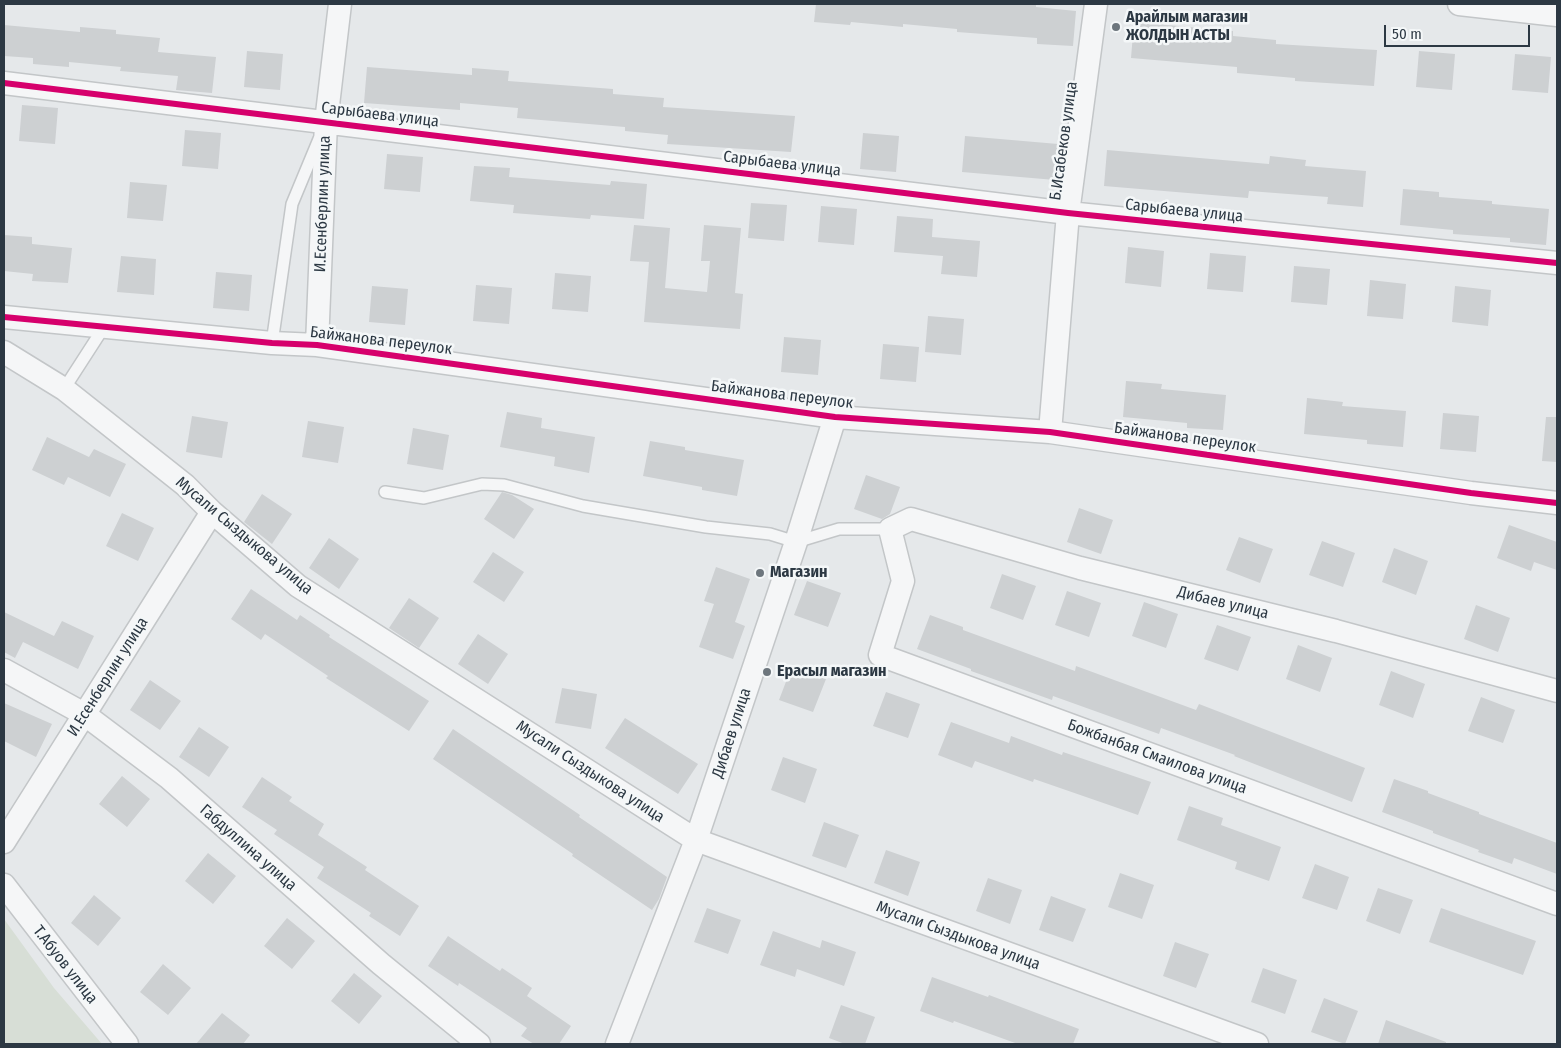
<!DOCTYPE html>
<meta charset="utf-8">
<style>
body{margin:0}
#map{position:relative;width:1561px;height:1048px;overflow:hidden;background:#e5e8ea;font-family:"Fira Sans Condensed",sans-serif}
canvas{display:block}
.frame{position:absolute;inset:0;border:5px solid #2c3843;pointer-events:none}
.scale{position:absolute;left:1384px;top:25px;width:146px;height:22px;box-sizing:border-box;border:2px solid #2c3843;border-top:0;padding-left:6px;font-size:15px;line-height:18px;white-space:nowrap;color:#2c3843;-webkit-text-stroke:4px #f4f7f8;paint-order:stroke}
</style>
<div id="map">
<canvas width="1561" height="1048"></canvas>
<div class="frame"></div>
<div class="scale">50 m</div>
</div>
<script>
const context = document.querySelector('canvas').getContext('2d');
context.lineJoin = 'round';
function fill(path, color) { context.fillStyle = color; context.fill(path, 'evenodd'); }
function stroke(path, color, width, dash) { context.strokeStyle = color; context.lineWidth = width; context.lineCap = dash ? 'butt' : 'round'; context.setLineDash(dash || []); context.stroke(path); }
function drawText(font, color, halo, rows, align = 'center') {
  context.font = font + ' "Fira Sans Condensed",sans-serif'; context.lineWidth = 5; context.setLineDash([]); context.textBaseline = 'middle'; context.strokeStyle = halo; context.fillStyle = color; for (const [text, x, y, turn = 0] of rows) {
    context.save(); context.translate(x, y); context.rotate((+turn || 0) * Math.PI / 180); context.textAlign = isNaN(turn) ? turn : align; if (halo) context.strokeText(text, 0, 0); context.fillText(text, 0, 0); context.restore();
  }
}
const green = new Path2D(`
 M4,919L54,988L102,1044H4Z`);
const building = new Path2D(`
 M816,4H1036V7L1076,11L1073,46L1037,44V38L957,32V29L903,24V27L851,22L850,25L814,22Z
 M1134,22L1233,31V36L1276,40V44L1377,50L1374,86L1295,81V78L1237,73V67L1131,58Z
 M4,25L80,32V27L116,30V34L160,38L158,52L216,57L212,93L176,90L178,76L120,71L121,67L69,62V67L33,64V58L4,56Z
 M247,51L283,54L280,90L244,87Z
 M1419,51L1455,54L1452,90L1416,87Z
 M1515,54L1551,57L1548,93L1512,90Z
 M367,67L472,75V68L509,71L508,81L613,89V94L664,98L663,107L795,116L791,152L667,144L668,135L625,131V127L517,118L518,108L460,103V110L364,103Z
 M22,105L58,108L55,144L19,141Z
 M185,130L221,133L218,169L182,166Z
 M863,133L899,136L896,172L860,169Z
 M965,136L1058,144L1055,180L962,172Z
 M1107,150L1269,164L1270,156L1306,160L1305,166L1366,171L1363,207L1327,204L1328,197L1249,191L1248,198L1104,186Z
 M387,154L423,157L420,192L384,189Z
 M474,166L510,168L509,177L610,185L611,181L647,184L644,219L591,215L590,219L513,213L514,205L470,201Z
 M130,182L167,185L163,221L127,218Z
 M1403,189L1439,192V197L1492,201V204L1549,209L1546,245L1510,242V238L1453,234V230L1400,225Z
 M751,203L787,205L784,241L748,238Z
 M821,206L857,209L854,245L818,242Z
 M897,216L933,219L932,237L980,241L977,277L941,274L943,256L894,252Z
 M634,225L670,228L665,288L707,292L710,261H701L704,225L741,228L735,293L743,294L740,329L644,322L649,262L630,261Z
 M4,235L32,237V244L72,248L68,283L32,281L33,274L4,271Z
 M1128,247L1164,251L1161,287L1125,283Z
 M1210,253L1246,256L1243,292L1207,289Z
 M121,256L156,259L154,295L117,292Z
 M1294,266L1330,269L1327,305L1291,302Z
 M216,272L252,275L249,311L213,308Z
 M555,273L591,276L588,312L552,309Z
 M1370,280L1406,284L1403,319L1367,316Z
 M476,285L512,288L509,324L473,321Z
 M372,286L408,289L405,325L369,322Z
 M1455,286L1491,290L1488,326L1452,322Z
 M928,316L964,319L961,355L925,352Z
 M784,337L821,340L818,375L781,372Z
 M883,344L919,347L916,382L880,379Z
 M1126,381L1162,384L1161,389L1226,395L1223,430L1187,428V423L1123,417Z
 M1307,398L1343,402L1342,406L1406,411L1403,447L1367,444V440L1304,434Z
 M507,412L542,418L541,428L595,437L589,473L554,466L555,457L500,447Z
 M1443,413L1479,416L1476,452L1440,449Z
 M192,416L228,422L222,458L186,452Z
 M1546,417H1557V462L1542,461Z
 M308,421L344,427L338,463L302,457Z
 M413,428L449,435L443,470L407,464Z
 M47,437L89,457L94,449L126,464L110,497L68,477L64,485L32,470Z
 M650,441L685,447V450L744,460L737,496L702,490V487L643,476Z
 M866,475L900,487L890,514L882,519L854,509Z
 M502,492L512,495L534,509L514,539L484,519Z
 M262,494L292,514L272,544L244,522Z
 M1079,508L1113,520L1101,554L1067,542Z
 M122,513L154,528L138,561L106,546Z
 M1509,525L1557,542V570L1534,562L1531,571L1497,558Z
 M1239,537L1273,549L1260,583L1226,570Z
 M329,538L359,559L339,589L309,568Z
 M1322,541L1355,553L1343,587L1309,575Z
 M1394,548L1428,561L1416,595L1382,582Z
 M493,552L524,572L504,602L473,582Z
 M716,567L750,579L735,622L745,626L733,659L699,647L714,604L704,601Z
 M1002,574L1036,586L1023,620L990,608Z
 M807,581L841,593L828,627L794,615Z
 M251,589L297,620L300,615L330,635L329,637L429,701L409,731L326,678L328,676L265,634L261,640L231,619Z
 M1067,591L1101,603L1089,637L1055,625Z
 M409,598L439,618L419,648L389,628Z
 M1144,602L1178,614L1166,648L1132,636Z
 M1476,605L1510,618L1498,652L1464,639Z
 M4,612L54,636L62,621L94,636L78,669L23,642L15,658L4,652Z
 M930,615L963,627V630L1075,671L1076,666L1196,710L1199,704L1365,768L1352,802L1234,756L1235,755L1161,728L1159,734L1053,696L1052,700L971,671V669L917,649Z
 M1217,625L1251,637L1238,671L1204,659Z
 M478,634L508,654L488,684L458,664Z
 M1298,645L1332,658L1320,692L1286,679Z
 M792,666L826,679L813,712L779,700Z
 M1391,671L1425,684L1413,718L1379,705Z
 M150,680L181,701L160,730L130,710Z
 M562,688L597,694L591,729L555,723Z
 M886,692L920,704L908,738L873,726Z
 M1481,697L1515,710L1503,743L1468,731Z
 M4,703L52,724L36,757L4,741Z
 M625,718L698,764L678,794L605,748Z
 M951,722L1009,743L1011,736L1062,755L1063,752L1151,782L1138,815L1034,779L1033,782L975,761L972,768L938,755Z
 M199,727L229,747L209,777L179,757Z
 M453,729L580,815L579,817L667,877L659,899L652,910L572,856L573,854L433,759Z
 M783,757L817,769L805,803L771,790Z
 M122,776L150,799L127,827L99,804Z
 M262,777L292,797L289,801L324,824L318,835L367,867L365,870L419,906L400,936L369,916L371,913L317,878L324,867L274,834L277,830L242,807Z
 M1394,779L1428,791V793L1479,812V814L1557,843V874L1514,858L1512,864L1478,852L1479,850L1433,833V831L1382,812Z
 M1189,806L1223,818L1221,825L1281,847L1269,881L1235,869L1237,862L1177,840Z
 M824,822L859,835L846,868L812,856Z
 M886,850L920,862L908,896L874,883Z
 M208,853L236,876L213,904L185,881Z
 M1315,864L1349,877L1337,910L1302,898Z
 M1120,873L1154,885L1142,919L1108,907Z
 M988,878L1022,890L1010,924L976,911Z
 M1378,888L1413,900L1400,934L1366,921Z
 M94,895L121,918L98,946L71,923Z
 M1051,896L1086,909L1073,942L1039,930Z
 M707,908L741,920L728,954L694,942Z
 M1441,908L1536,941L1523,975L1429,942Z
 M287,918L315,941L292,969L264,946Z
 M773,931L820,948L822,940L856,952L844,986L797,969L795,977L760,965Z
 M448,936L500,971L502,968L532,988L527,996L571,1026L559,1044H534L521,1036L527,1028L459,983L458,986L428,966Z
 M1175,942L1209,954L1196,988L1163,976Z
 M163,964L191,988L168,1015L140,992Z
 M1263,968L1297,980L1285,1014L1251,1002Z
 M354,973L382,996L359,1024L331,1001Z
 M932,977L988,997L989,995L1079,1029L1073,1044H1018L954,1021L953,1023L920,1011Z
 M1324,998L1358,1011L1345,1044L1311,1032Z
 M841,1005L875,1017L865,1044H845L829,1038Z
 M222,1013L250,1035L243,1044H196Z
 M1386,1020L1446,1042V1044H1378Z`);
const service = new Path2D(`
 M272,343L292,204L319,139
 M64,389L104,327
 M385,492L424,498L482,484L504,485L583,506L706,527L770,534L796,542L839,529H890`);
const minor = new Path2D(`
 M1459,4L1557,15
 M4,83L1068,213L1557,263
 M4,317L272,343L317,345L835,417L1050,432L1471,493L1557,503
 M317,345L326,122L340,4
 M4,352L64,389L185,485L212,512L298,586L696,840L1257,1044
 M1050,432L1068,213L1096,4
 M4,670L84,714L169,778L381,964L479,1044
 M1557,691L1336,631L1080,568L911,519L890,529L903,581L880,655L1557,904
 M4,842L212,512
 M4,885L127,1044
 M617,1044L696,840L796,542L835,417`);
const cycleway = new Path2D(`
 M4,83L1068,213L1557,263
 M4,317L272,343L317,345L835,417L1050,432L1471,493L1557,503`);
const markers = [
 [1116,27,5,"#6d767d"],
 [760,573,5,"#6d767d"],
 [767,672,5,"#6d767d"]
];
const poiNames = [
 ["Арайлым магазин",1126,18],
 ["ЖОЛДЫН АСТЫ",1126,36],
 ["Магазин",770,573],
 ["Ерасыл магазин",777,672]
];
const streetNames = [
 ["Сарыбаева улица",380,115,7],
 ["Б.Исабеков улица",1064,141,-82],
 ["Сарыбаева улица",782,164,7],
 ["И.Есенберлин улица",323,204,-88],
 ["Сарыбаева улица",1184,211,6],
 ["Байжанова переулок",381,341,7],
 ["Байжанова переулок",782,395,7],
 ["Байжанова переулок",1185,438,8],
 ["Мусали Сыздыкова улица",244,536,40],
 ["Дибаев улица",1223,603,14],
 ["И.Есенберлин улица",108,677,-58],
 ["Дибаев улица",732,733,-72],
 ["Божбанбая Смаилова улица",1157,757,20],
 ["Мусали Сыздыкова улица",590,772,33],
 ["Габдуллина улица",248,848,41],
 ["Мусали Сыздыкова улица",958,936,20],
 ["Т.Абуов улица",65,965,52]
];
fill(green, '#d7ded6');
fill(building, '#cdd0d2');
stroke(service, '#c3c6c8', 14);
stroke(minor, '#c3c6c8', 25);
stroke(service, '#f5f6f7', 11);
stroke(minor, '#f5f6f7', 22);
stroke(cycleway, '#d6006c', 6);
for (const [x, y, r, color] of markers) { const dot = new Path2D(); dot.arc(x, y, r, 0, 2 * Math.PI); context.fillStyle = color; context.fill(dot); stroke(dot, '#f4f7f8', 2); }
drawText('bold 16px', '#2c3843', '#f4f7f8', poiNames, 'left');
drawText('16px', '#2c3843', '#f4f7f8', streetNames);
</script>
